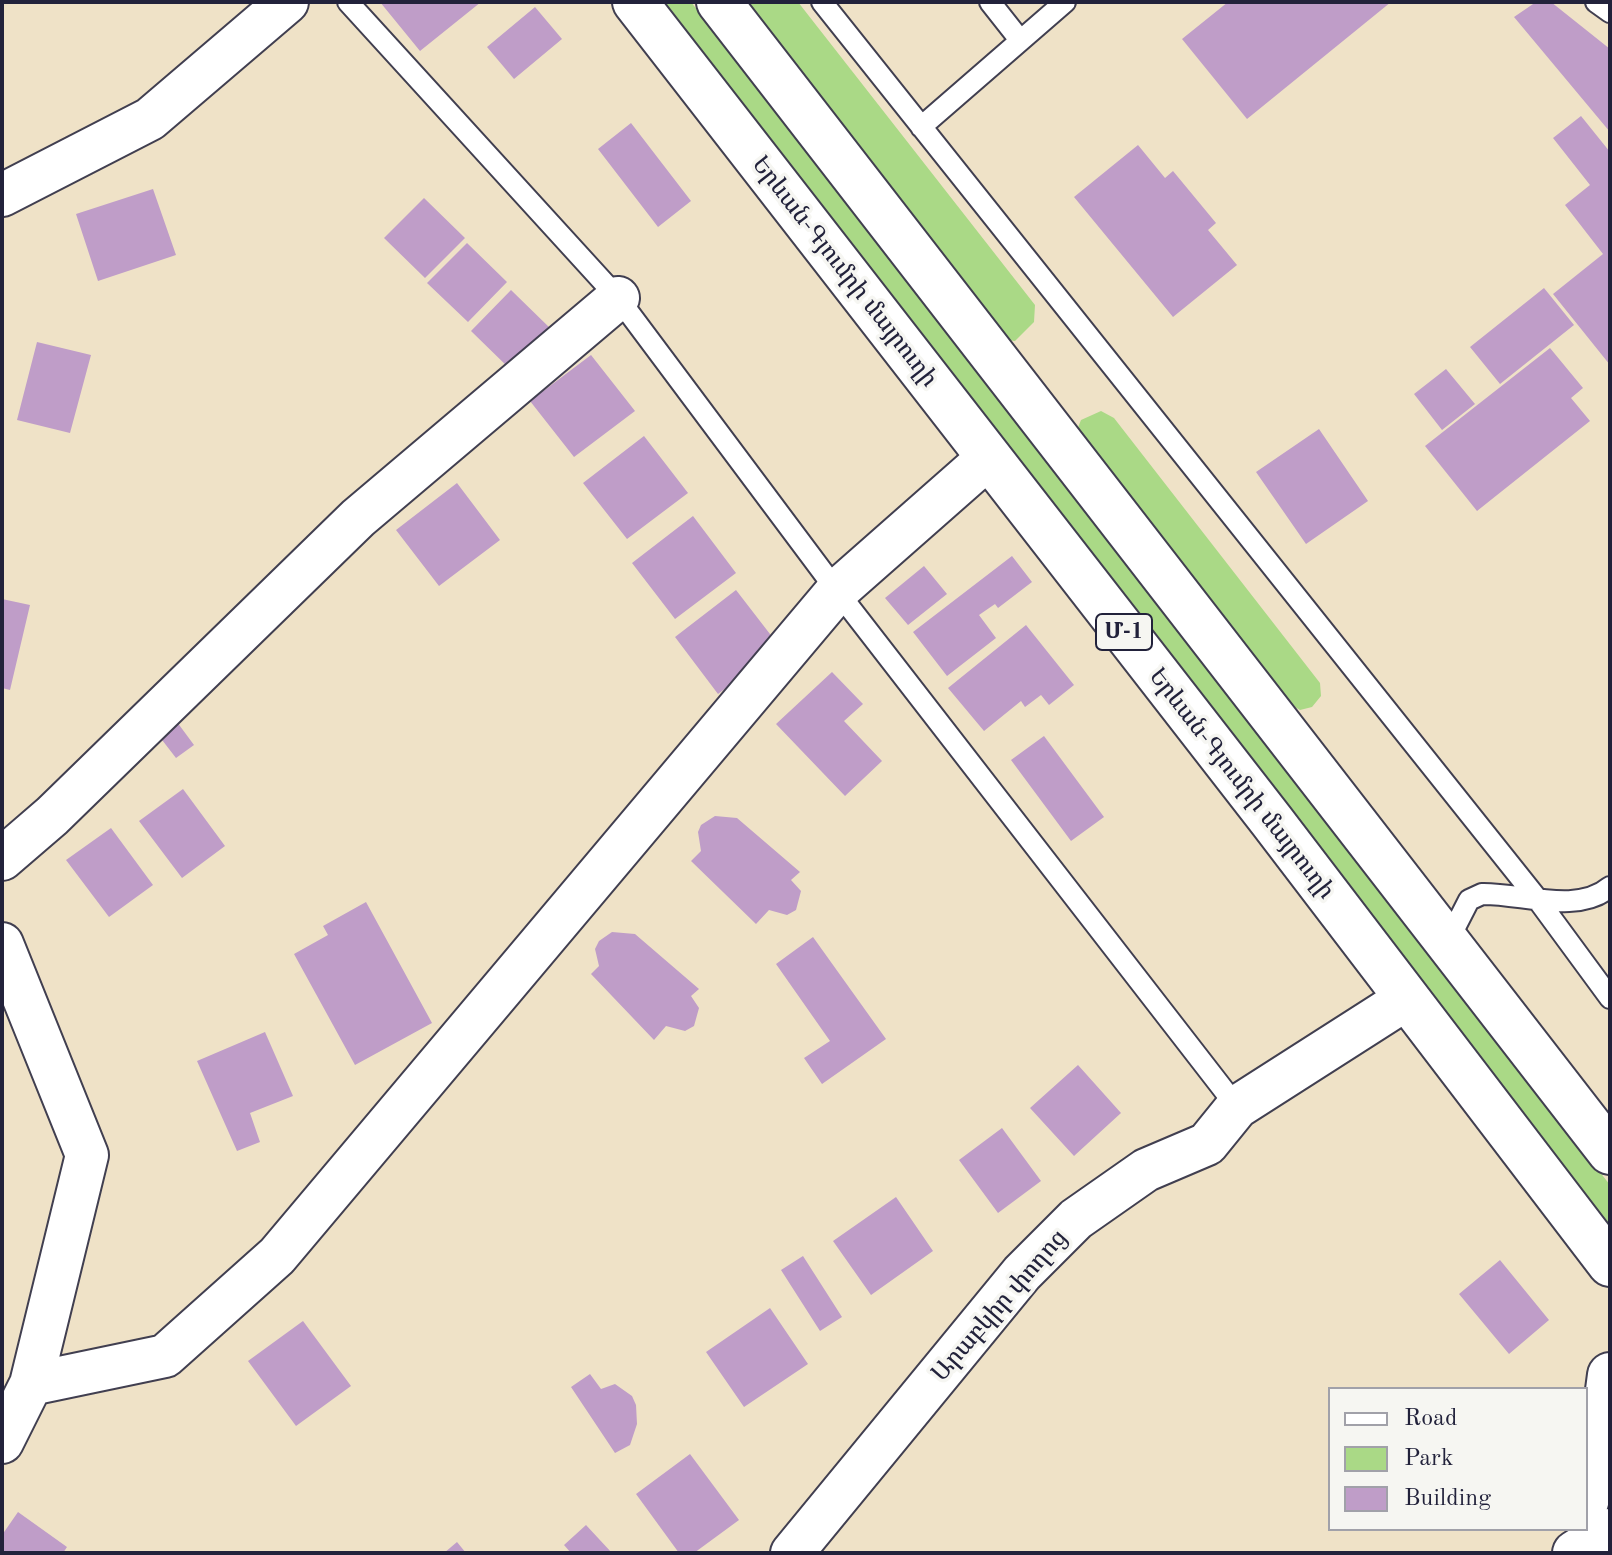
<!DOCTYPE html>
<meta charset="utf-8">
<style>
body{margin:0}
#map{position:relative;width:1612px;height:1555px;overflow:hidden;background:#efe2c7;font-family:"Old Standard TT",serif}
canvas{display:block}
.frame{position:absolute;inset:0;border:4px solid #22223b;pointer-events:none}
.legend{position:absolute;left:1328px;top:1387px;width:260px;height:144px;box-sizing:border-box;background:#f6f6f2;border:2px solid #a1a1a9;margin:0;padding:10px 14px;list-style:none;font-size:24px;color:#22223b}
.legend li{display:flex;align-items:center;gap:16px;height:40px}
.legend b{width:40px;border:2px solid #a1a1a9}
</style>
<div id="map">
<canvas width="1612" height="1555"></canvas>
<div class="frame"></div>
<ul class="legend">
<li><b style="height:10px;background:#fff"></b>Road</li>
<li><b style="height:22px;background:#aad986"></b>Park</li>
<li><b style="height:22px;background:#bf9dc8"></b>Building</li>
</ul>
</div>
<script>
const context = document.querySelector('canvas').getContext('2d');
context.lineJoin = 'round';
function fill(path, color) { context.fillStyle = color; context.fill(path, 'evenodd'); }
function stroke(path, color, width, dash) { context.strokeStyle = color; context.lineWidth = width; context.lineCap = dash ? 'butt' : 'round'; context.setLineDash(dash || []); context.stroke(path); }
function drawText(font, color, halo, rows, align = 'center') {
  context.font = font + ' "Old Standard TT","Noto Serif Armenian",serif'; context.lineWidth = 7; context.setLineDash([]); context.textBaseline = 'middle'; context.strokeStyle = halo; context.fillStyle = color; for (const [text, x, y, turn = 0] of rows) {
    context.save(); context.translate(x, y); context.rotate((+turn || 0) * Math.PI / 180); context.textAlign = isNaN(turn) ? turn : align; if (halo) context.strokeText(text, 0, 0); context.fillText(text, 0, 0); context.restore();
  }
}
const green = new Path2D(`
 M659,2H691L1575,1140L1610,1185V1229Z
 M735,2H798L1035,305L1034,322L1015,341L1000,339Z
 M1101,411L1114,418L1320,683L1321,696L1312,707L1300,710L1288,703L1077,430L1081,420Z`);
const building = new Path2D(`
 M380,2H481L420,51Z
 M1228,2H1391L1247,119L1182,39Z
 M1536,2H1551L1610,49V132L1514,17Z
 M535,7L562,39L514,79L487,47Z
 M1581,116L1610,152V365L1553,294L1603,254L1565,205L1590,185L1553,138Z
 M631,123L691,201L658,227L598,149Z
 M1138,145L1165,178L1173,171L1216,223L1208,230L1237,265L1173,317L1074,197Z
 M153,189L176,255L98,281L76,214Z
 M424,198L465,238L425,278L384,238Z
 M467,243L507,282L468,322L427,283Z
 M1544,288L1574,325L1500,384L1470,347Z
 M511,290L552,330L512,371L471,331Z
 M37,342L91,355L70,433L17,420Z
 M1550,348L1583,388L1571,398L1590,421L1477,511L1425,446Z
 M591,355L635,411L574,457L530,401Z
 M1446,369L1475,404L1442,430L1414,394Z
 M1319,429L1368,501L1306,544L1256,472Z
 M644,436L688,493L627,539L583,483Z
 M457,483L500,540L439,586L396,530Z
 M693,516L736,573L675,619L632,563Z
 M1012,556L1032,582L998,608L995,604L979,615L996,638L947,676L913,632Z
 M924,566L947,594L908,625L885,598Z
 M736,590L780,647L718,694L675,637Z
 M2,599L30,605L10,690L2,688Z
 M1026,625L1074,685L1049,705L1041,695L1025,707L1021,701L984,731L948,688Z
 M832,672L863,704L844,721L882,761L845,796L776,724Z
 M177,722L194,745L176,758L159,736Z
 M1044,736L1104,817L1071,841L1011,760Z
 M183,789L225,846L182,878L139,821Z
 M715,816L737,818L800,872L791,880L801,891L796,910L787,915L769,910L756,924L691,861L701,851L698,832L701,825Z
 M111,828L153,885L109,917L66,860Z
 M366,902L432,1023L355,1065L294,954L328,935L323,926Z
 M612,932L635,934L699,989L691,996L699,1008L694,1026L685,1031L666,1026L654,1040L591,974L599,966L595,949L599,941Z
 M813,937L886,1039L822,1084L804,1058L830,1041L776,964Z
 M265,1032L293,1096L250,1113L260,1142L237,1151L197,1061Z
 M1078,1065L1121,1113L1074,1156L1030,1108Z
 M1002,1128L1041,1181L998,1213L959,1160Z
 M896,1197L933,1251L871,1295L833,1241Z
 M803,1256L842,1317L820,1331L781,1270Z
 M1500,1260L1549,1320L1509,1354L1459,1294Z
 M770,1308L808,1364L744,1407L706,1352Z
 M303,1321L351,1386L296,1426L248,1361Z
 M590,1374L601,1389L615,1384L632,1396L636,1405L637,1424L630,1445L615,1453L571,1387Z
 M690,1454L739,1520L694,1553H679L636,1494Z
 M18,1512L67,1547L63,1553H2V1535Z
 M586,1525L612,1553H571L564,1545Z
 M457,1542L466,1553H444Z`);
const lane = new Path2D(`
 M348,2L618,298L837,591L1237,1107
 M822,2L1535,896L1610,998
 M990,2L1020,40
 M1596,2L1610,12
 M921,127L1065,2
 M1448,941L1469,900L1482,894C1521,893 1577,915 1610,887`);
const street = new Path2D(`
 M2,195L150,119L287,2
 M2,859L52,816L358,518L618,298
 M2,944L87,1155L31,1384
 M2,1442L31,1384L165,1356L277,1256L837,591L988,458
 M792,1553L1022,1273L1076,1219L1146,1170L1207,1144L1237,1107L1406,999`);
const secondary = new Path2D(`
 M1586,1502L1600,1451L1610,1375
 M1575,1553L1610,1531`);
const highway = new Path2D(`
 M635,2L1271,820L1610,1264
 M719,2L1610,1152`);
const shields = [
 [1124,632,56]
];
const shieldNames = [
 ["Մ-1",1124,632]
];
const streetNames = [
 ["Երևան-Գյումրի մայրուղի",844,272,52],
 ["Երևան-Գյումրի մայրուղի",1241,784,52],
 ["Արաբկիր փողոց",1000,1306,-49]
];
fill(green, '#aad986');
fill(building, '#bf9dc8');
stroke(lane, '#413f50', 24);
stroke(street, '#413f50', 46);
stroke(secondary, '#413f50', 48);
stroke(highway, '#413f50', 48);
stroke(lane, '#fff', 20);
stroke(street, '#fff', 42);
stroke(secondary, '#fff', 44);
stroke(highway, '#fff', 44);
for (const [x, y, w] of shields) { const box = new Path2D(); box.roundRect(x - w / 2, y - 18, w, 36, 6); context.fillStyle = '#f6f6f2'; context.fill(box); stroke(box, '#22223b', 2); }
drawText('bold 22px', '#22223b', null, shieldNames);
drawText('24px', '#22223b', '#f6f6f2', streetNames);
</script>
